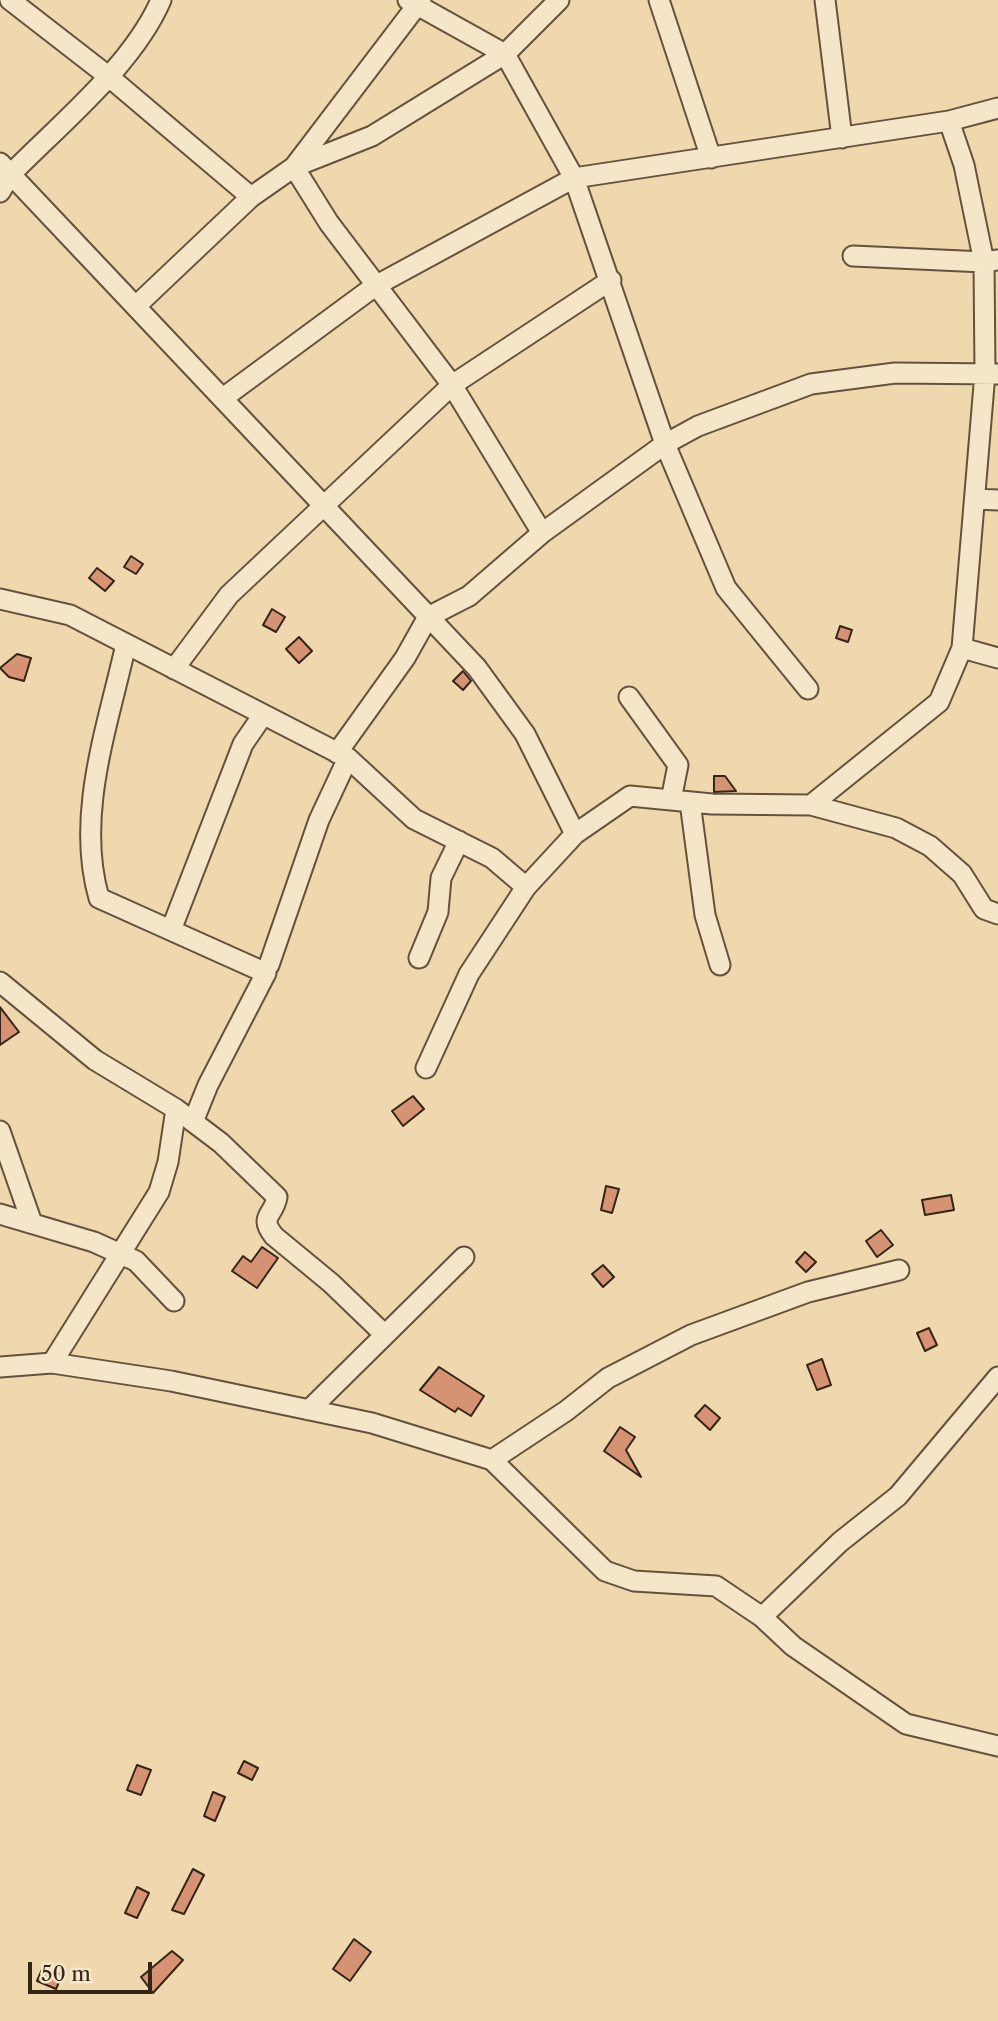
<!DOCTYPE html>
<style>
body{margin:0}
#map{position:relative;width:998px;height:2021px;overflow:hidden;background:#efd8ad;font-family:"Libre Caslon Text",serif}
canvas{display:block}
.scale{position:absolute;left:28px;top:1962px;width:124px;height:32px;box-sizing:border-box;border:4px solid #352517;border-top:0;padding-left:9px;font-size:21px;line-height:24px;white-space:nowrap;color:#352517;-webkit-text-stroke:5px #f5e6ca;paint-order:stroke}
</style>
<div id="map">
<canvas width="998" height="2021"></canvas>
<div class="scale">50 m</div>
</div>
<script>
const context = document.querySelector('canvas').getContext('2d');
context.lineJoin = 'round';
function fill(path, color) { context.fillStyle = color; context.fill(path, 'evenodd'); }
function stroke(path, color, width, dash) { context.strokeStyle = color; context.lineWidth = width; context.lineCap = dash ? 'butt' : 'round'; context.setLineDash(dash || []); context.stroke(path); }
const building = new Path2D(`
 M131,556L143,564L136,574L124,567Z
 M97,568L114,581L105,591L89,578Z
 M272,609L285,617L276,632L263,625Z
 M840,626L852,630L848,642L836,638Z
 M299,637L312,651L299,663L286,649Z
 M17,654L31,658L24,681L9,677L0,668Z
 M463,671L471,681L463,690L453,681Z
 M714,776H725L736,791L714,792Z
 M0,1007L19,1032L0,1045Z
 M413,1096L424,1109L403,1126L392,1111Z
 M606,1186L619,1189L612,1213L601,1210Z
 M951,1195L954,1210L925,1215L922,1200Z
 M881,1230L893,1245L877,1257L866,1241Z
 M262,1247L278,1258L257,1288L232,1271L243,1256L251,1262Z
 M805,1252L816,1262L806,1272L796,1262Z
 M603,1265L614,1277L603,1287L592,1274Z
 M929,1328L937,1345L925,1351L917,1333Z
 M822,1359L831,1385L817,1390L807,1365Z
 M439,1367L484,1396L471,1416L458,1408L455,1412L420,1390Z
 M705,1405L720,1418L710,1430L695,1416Z
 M620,1427L635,1437L626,1450L641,1477L604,1451Z
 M244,1761L258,1768L252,1780L238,1773Z
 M137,1765L151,1770L141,1795L127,1790Z
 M213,1792L225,1797L215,1821L204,1816Z
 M193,1869L204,1875L184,1914L172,1910Z
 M137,1887L149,1893L137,1918L125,1913Z
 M354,1939L371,1952L350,1981L333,1969Z
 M172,1951L183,1960L153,1993L141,1977Z
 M43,1967L62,1975L56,1989L37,1981Z`);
const street = new Path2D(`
 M10,0L108,76L251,197
 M408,0L505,54L574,178L665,444L726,588L808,689
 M659,0L711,158
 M825,0L842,138
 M0,163L477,668L525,734L575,834
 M0,192L11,174C61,123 133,65 161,0
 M853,256L984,262L998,260
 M136,306L251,197L294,167L421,0
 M223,398L375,286L574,178L949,121
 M975,499L998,500
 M542,533L452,385L329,223L294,167L372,136L505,54L559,0
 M0,599L70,615L348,758L414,819L492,858L526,887L575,834L630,796L712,804L811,805L939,702L962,648L985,373L984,262L964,165L949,121L998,108
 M126,644C108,726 75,815 99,898L266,973L208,1085L193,1122
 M962,648L998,658
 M174,669L229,595L452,385L611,280
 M629,697L678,765L671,800
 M337,753L405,658L428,617L469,596L542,533L665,444L698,426L811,384L895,373L998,374
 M690,802L705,915L720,965
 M811,805L896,828L930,846L962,874L984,909L998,914
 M171,930L243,744L263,715
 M419,958L438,912L441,878L459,841
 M269,965L319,820L348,758
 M0,982L95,1060L176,1109L221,1143L277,1197C274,1216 258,1216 274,1236L331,1283L385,1335
 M426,1068L469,974L526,887
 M0,1131L32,1223
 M0,1214L94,1242L136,1261L174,1301
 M52,1363L159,1192L168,1162L176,1109
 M0,1367L52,1363L171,1381L372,1423L492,1460L605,1571L634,1581L716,1586L762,1617L793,1646L906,1724L998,1746
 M309,1410L464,1257
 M492,1460L566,1411L608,1378L691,1335L808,1292L899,1270
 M762,1617L840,1542L898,1496L998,1377`);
fill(building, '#d59374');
stroke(building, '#352517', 2);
stroke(street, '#64523c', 23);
stroke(street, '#f5e6ca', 19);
</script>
